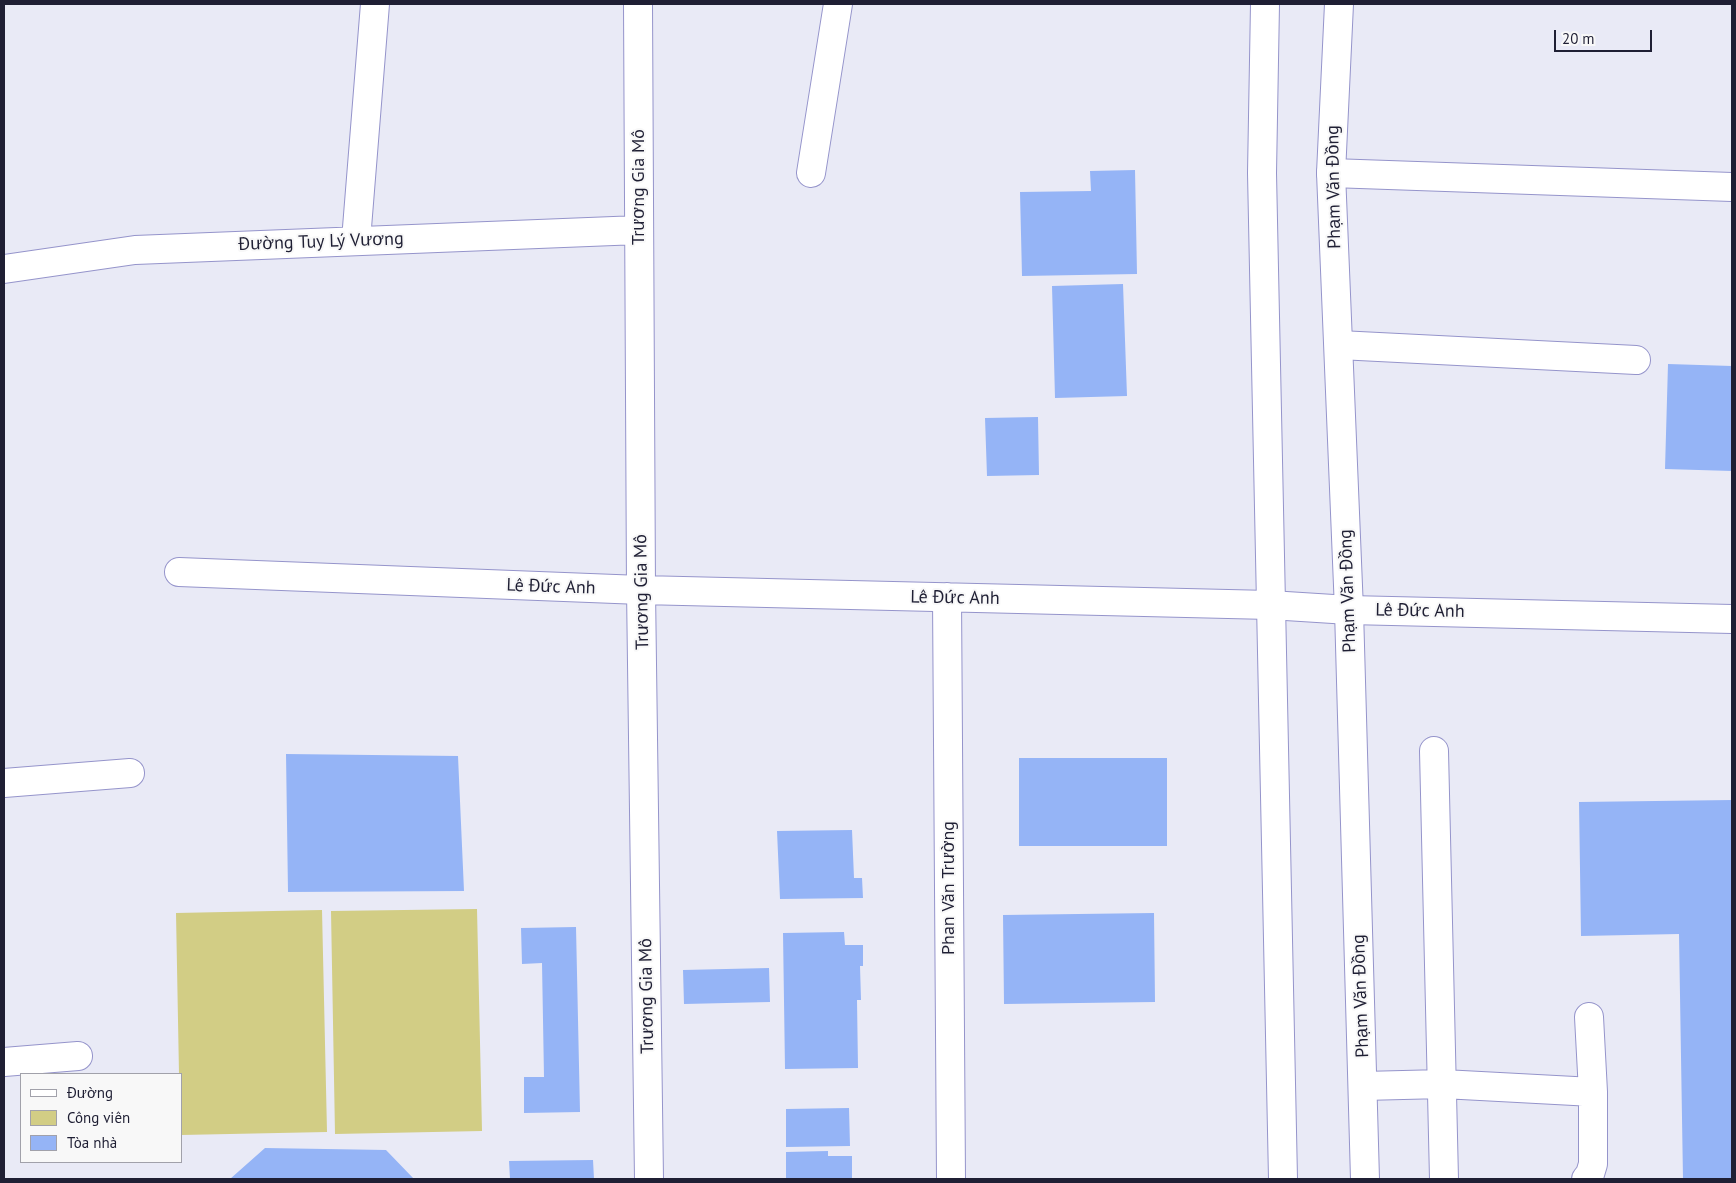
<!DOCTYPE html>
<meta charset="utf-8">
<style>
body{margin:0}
#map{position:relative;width:1736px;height:1183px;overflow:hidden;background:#e9eaf6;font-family:"PT Sans",sans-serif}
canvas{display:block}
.frame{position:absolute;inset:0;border:5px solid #1f1f34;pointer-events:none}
.legend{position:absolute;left:20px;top:1073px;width:162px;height:90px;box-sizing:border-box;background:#f8f8f8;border:1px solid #a1a1aa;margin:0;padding:6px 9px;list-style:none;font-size:15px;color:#1f1f34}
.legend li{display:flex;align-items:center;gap:10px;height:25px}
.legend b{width:25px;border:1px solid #a1a1aa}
.scale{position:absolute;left:1554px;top:30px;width:98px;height:22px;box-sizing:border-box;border:2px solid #1f1f34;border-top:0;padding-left:6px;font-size:15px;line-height:18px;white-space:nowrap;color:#1f1f34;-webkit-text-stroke:4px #f8f8f8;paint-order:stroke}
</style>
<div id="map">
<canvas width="1736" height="1183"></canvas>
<div class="frame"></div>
<ul class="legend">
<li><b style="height:6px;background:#fff"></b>Đường</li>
<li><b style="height:14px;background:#d2cd85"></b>Công viên</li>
<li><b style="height:14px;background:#95b4f6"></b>Tòa nhà</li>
</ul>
<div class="scale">20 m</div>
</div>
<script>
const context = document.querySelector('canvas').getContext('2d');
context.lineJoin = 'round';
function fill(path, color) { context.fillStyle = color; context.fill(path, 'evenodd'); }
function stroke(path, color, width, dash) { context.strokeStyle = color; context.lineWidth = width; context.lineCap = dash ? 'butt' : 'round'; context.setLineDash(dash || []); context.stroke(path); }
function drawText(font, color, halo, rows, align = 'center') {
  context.font = font + ' "PT Sans",sans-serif'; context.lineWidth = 4; context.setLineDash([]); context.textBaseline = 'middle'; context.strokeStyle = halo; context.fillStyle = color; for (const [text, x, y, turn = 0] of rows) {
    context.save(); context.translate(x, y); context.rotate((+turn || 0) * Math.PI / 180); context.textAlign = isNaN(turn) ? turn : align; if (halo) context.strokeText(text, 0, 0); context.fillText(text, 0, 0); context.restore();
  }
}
const green = new Path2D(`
 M477,909L482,1131L335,1134L331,911Z
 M322,910L327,1132L181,1135V1074H179L176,913Z`);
const building = new Path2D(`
 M1135,170L1137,274L1022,276L1020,192L1091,191L1090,171Z
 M1123,284L1127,396L1055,398L1052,286Z
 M1668,364L1732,366V471L1665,469Z
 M1038,417L1039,475L987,476L985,418Z
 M286,754L458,756L464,891L288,892Z
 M1019,758H1167V846H1019Z
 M1732,800V1179H1683L1679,934L1581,936L1579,802Z
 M852,830L854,878H862L863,898L780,899L777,831Z
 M1154,913L1155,1002L1004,1004L1003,915Z
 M576,927L580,1112L524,1113V1077H544L542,963L522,964L521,928Z
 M844,932L845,945H863V966H860L861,1000H857L858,1068L785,1069L783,933Z
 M769,968L770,1002L684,1004L683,970Z
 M849,1108L850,1146L786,1147V1109Z
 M265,1148L386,1150L414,1179H230Z
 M828,1151V1156H852V1179H786V1152Z
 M593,1160L594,1179H510L509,1161Z`);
const minor = new Path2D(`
 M638,4L641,590L649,1179
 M811,173L838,4
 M1331,173L1732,187
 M356,240L375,4
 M4,269L135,250L639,230
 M1339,345L1636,360
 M179,572L641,590L1270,605L1349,610L1732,619
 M947,597L951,1179
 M1434,751L1444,1179
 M4,783L130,773
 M4,1062L78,1056
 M1363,1086L1443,1084L1593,1092
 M1586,1179L1590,1174L1593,1164V1092L1589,1017`);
const major = new Path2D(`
 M1265,4L1262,173L1283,1179
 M1339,4L1331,173L1349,610L1365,1179`);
const streetNames = [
 ["Trương Gia Mô",639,187,-90],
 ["Phạm Văn Đồng",1334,187,-91],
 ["Đường Tuy Lý Vương",321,242,-2],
 ["Lê Đức Anh",551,587,2],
 ["Phạm Văn Đồng",1348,591,-92],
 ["Trương Gia Mô",642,592,-91],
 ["Lê Đức Anh",955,598,1],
 ["Lê Đức Anh",1420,611,1],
 ["Phan Văn Trường",949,888,-90],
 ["Trương Gia Mô",647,996,-91],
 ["Phạm Văn Đồng",1361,996,-92]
];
fill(green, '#d2cd85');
fill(building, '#95b4f6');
stroke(minor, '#9594cb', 30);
stroke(major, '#9594cb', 30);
stroke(minor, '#fff', 28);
stroke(major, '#fff', 28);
drawText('18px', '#1f1f34', '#f8f8f8', streetNames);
</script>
